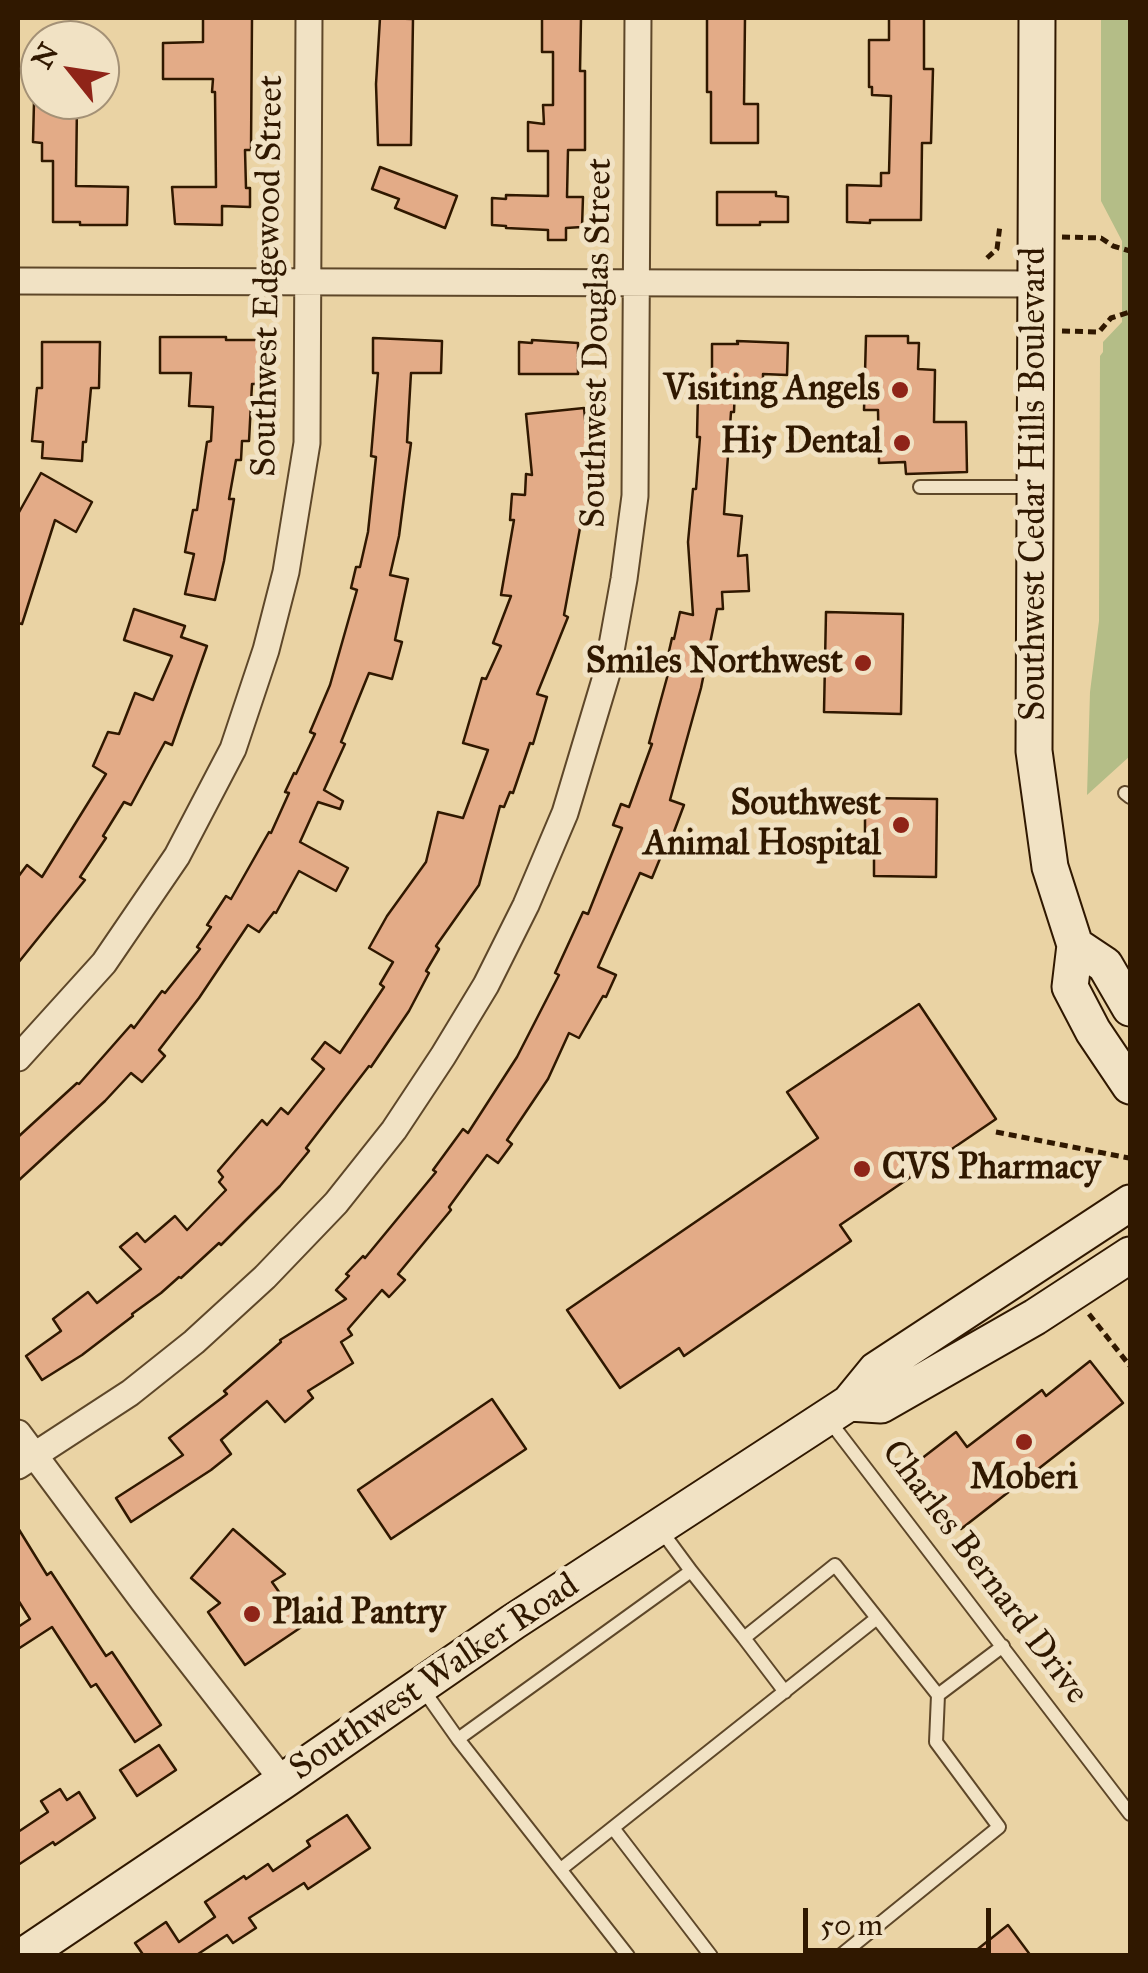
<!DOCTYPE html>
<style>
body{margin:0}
#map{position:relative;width:1148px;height:1973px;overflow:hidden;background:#ead3a4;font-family:"IM FELL Great Primer",serif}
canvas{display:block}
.frame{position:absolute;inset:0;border:20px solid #301800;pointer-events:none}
.north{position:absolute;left:20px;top:20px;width:100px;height:100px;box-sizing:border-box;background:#f1e2c4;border:2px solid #a49176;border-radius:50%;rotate:300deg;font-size:28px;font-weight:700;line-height:40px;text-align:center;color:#301800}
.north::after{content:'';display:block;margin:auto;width:35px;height:45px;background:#8f2418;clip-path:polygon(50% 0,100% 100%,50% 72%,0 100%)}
.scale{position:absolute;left:803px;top:1908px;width:188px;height:45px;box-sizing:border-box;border:5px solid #301800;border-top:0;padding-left:12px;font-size:30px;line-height:35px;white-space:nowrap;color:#301800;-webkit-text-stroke:8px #f1e2c4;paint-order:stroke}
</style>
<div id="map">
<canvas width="1148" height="1973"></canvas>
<div class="frame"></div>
<div class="north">N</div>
<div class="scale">50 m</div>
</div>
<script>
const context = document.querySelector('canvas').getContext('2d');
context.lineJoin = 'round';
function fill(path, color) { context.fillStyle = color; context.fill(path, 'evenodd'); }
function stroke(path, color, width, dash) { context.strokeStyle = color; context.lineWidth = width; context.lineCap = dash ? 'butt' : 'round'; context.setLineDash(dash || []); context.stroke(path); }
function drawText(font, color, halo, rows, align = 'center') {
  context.font = font + ' "IM FELL Great Primer",serif'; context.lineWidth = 10; context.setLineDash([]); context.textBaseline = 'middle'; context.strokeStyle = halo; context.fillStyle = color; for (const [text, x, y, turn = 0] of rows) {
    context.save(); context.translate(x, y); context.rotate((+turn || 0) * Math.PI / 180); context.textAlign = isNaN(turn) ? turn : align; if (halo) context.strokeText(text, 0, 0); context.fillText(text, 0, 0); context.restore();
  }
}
const green = new Path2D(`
 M1101,18H1130V756L1087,795L1090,692L1099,621L1100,356L1103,352V342L1122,322V241L1101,201Z`);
const building = new Path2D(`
 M203,18H252L251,150H245L246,188H250V207L222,206V225L175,224L172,187H216L215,92H212L213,79H163V43L203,42Z
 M380,18L413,19L411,145H378L376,84Z
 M542,18H581L580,71H585V150H568L567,197H583L582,227L566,228V240H548V230L506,228V226L492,225V198L506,199V195L548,196V151H528V122L544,124L543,105H553V52H542Z
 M707,18H745L744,104H758V143H711V92H707Z
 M889,18H924V69H933L931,143H922L921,220H870V223L847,222V185L881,186V173H889L891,96L872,95V87H869V40H889Z
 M34,102H77L76,186L128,187L127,225H80V222H53V161H42V143L33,142Z
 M380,167L457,196L445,228L395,208L399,199L372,189Z
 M717,192H776V196L788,197V222H760V225H717Z
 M866,336H908V343H919L918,369L935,370L934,422H966L967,472L906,474L905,462L879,463L878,410H864Z
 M160,337H226V340H262V384H252L249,441H242L241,460H236L229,499H234L224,561L215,600L185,594L194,554L185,552L193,510H197L207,442L211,441L213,407L189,406L191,373H160Z
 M373,338L442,341L441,373H411L407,442L411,443L399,536L390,575L408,579L395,640L402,642L392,679L369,673L341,742L345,744L324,790L343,801L340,809L318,802L300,842L348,868L336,891L299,871L276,913L274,912L259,932L248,925L199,998L159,1050L165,1056L142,1082L131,1073L105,1101L18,1181V1137L77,1083L79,1084L131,1025L134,1028L162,991L165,993L200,949L197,947L211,927L207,925L226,896L231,899L269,832L271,833L289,793L285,792L294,773L296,774L315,734L310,732L330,685L357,590L351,588L356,567H360L368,532L376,457L371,456L378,373H373Z
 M532,340L578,343V374H519V342L532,343Z
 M737,341L788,343L787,375L763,374V386H735L734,412H731L724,514L742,516L738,556L747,555L749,591L722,592L723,609H717L701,688L670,800L684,805L669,845L666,844L652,878L640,873L598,967L616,975L606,997L603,996L579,1038L569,1033L548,1079L507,1140L512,1144L498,1163L487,1155L449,1207L451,1210L398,1274L405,1280L389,1297L382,1290L348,1329L352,1335L341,1342L353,1363L308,1391L313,1398L285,1422L267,1401L221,1440L231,1454L211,1470L131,1522L116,1498L183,1455L169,1438L227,1394L224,1391L281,1342L280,1340L346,1299L336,1290L349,1276L346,1274L363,1256L365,1258L436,1172L433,1170L463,1129L468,1133L517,1057L559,975L555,973L583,912L588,914L622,828L613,825L621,804L629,807L652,744L649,743L668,674L664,673L672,638L674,639L680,612L693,615L688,542L693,489H696L700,437H697L698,391L712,392V344H738Z
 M42,342H100L99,388H91L86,442H83L82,461L42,458L43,442L32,441L37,388H42Z
 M584,408L590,470L588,487H591L589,510H586L584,528H580L564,615L568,617L537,694L547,697L533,744L530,743L513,793L510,792L504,807L500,806L479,885L436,946L439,949L426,971L429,973L409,1011L371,1067L369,1066L306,1148L309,1151L280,1186L221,1245L219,1243L181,1278L179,1277L161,1293L132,1314L133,1316L82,1355L42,1380L26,1356L61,1331L53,1319L88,1292L97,1303L141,1269L120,1247L137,1233L145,1242L175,1216L187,1230L226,1190L219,1182L223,1177L218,1171L262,1120L267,1125L281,1108L288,1114L324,1069L312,1059L325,1042L340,1053L384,987L380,984L393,962L369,948L387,916L426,862L438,812L463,818L488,750L463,743L482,678L486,679L501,646L493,643L511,596L501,595L514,520H510L512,494L525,495L526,474L532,475L526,414Z
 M41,473L92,502L76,532L55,520L22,624L18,623V514Z
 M134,609L185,626L181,637L207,646L172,745L165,742L131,805L124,802L103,836L106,838L80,877L85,880L18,963V877L27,865L42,877L106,774L93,766L108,732L119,734L135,693L153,700L172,656L124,640Z
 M826,612L903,614L901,714L824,712Z
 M865,798L937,799L936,877L874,876V850L865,851Z
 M919,1004L996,1119L840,1225L851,1241L684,1356L679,1348L620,1388L567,1310L818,1138L787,1092Z
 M1090,1361L1123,1403L961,1529L912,1466L956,1432L967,1447L1042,1390L1046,1396Z
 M492,1399L526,1449L391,1539L358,1490Z
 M18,1528L47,1575L51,1572L106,1656L112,1652L161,1725L135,1742L96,1684L91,1687L52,1627L18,1649V1627L30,1619L18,1600Z
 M233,1529L285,1574L272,1582L303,1626L245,1665L208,1612L220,1603L191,1578Z
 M159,1745L176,1770L137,1796L120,1770Z
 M60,1789L67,1800L79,1792L95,1818L55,1845L53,1842L18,1865V1832L48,1812L41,1801Z
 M347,1815L370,1848L308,1889L304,1883L249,1918L256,1928L233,1943L227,1935L195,1956H144L135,1943L166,1922L179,1942L215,1917L205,1902L244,1876L246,1879L268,1864L273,1871L310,1846L307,1841Z
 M1008,1925L1031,1956H969Z`);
const path = new Path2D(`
 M1062,237L1101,238L1113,246L1130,251
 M987,258L997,249L1000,225
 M1062,331L1099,332L1111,318L1130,312
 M996,1132L1129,1158
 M1089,1314L1130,1366`);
const service = new Path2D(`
 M920,487H1033
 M1125,793L1130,797
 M828,1419L1130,1814
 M660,1529L691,1571
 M744,1638L785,1692
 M422,1688L458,1739L628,1956
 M938,1695L1003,1646
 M458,1739L691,1571L744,1638L835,1565L938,1695L936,1742L999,1827L840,1956
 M613,1828L711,1956
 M561,1869L877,1618`);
const minor = new Path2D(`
 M18,281L1038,284
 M18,1058L104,963L177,856L233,749L266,650L286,572L307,443L309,18
 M18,1433L143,1601L283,1781
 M18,1466L130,1393L194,1342L265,1277L336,1203L394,1130L443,1056L486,985L526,905L565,813L607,673L624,579L635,496L638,18`);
const secondary = new Path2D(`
 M1037,18L1034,751L1050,867L1075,945L1070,987L1093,1031L1130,1086
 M1075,945L1105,965L1130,1008
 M849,1403L881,1405L1035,1317L1130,1255
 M23,1956L283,1781L513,1622L849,1403L876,1370L1130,1203`);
const markers = [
 [900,390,10,"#8f2418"],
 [902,443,10,"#8f2418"],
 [863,663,10,"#8f2418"],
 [901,825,10,"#8f2418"],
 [862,1169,10,"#8f2418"],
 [1024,1442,10,"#8f2418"],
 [252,1614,10,"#8f2418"]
];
const streetNames = [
 ["Southwest Edgewood Street",269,276,-89],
 ["Southwest Douglas Street",598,343,-89],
 ["Southwest Cedar Hills Boulevard",1035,484,-90],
 ["Charles Bernard Drive",984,1573,53],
 ["Southwest Walker Road",435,1678,-34]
];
const poiNames = [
 ["Visiting Angels",880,390],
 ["Hi5 Dental",882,443],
 ["Smiles Northwest",843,663],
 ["Southwest",881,805],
 ["Animal Hospital",881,845],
 ["CVS Pharmacy",882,1169,"left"],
 ["Moberi",1024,1479,"center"],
 ["Plaid Pantry",272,1614,"left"]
];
fill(green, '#b4bd87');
fill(building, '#e3ab87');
stroke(building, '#301800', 2.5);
stroke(service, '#5e4729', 16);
stroke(minor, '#5e4729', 29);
stroke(secondary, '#301800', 39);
stroke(path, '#301800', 5, [8, 5]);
stroke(service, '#f1e2c4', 12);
stroke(minor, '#f1e2c4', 25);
stroke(secondary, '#f1e2c4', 35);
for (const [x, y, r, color] of markers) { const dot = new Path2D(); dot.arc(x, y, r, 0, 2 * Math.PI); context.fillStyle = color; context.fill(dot); stroke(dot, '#f1e2c4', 4); }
drawText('35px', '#301800', '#f1e2c4', streetNames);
drawText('bold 35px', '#301800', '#f1e2c4', poiNames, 'right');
</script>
